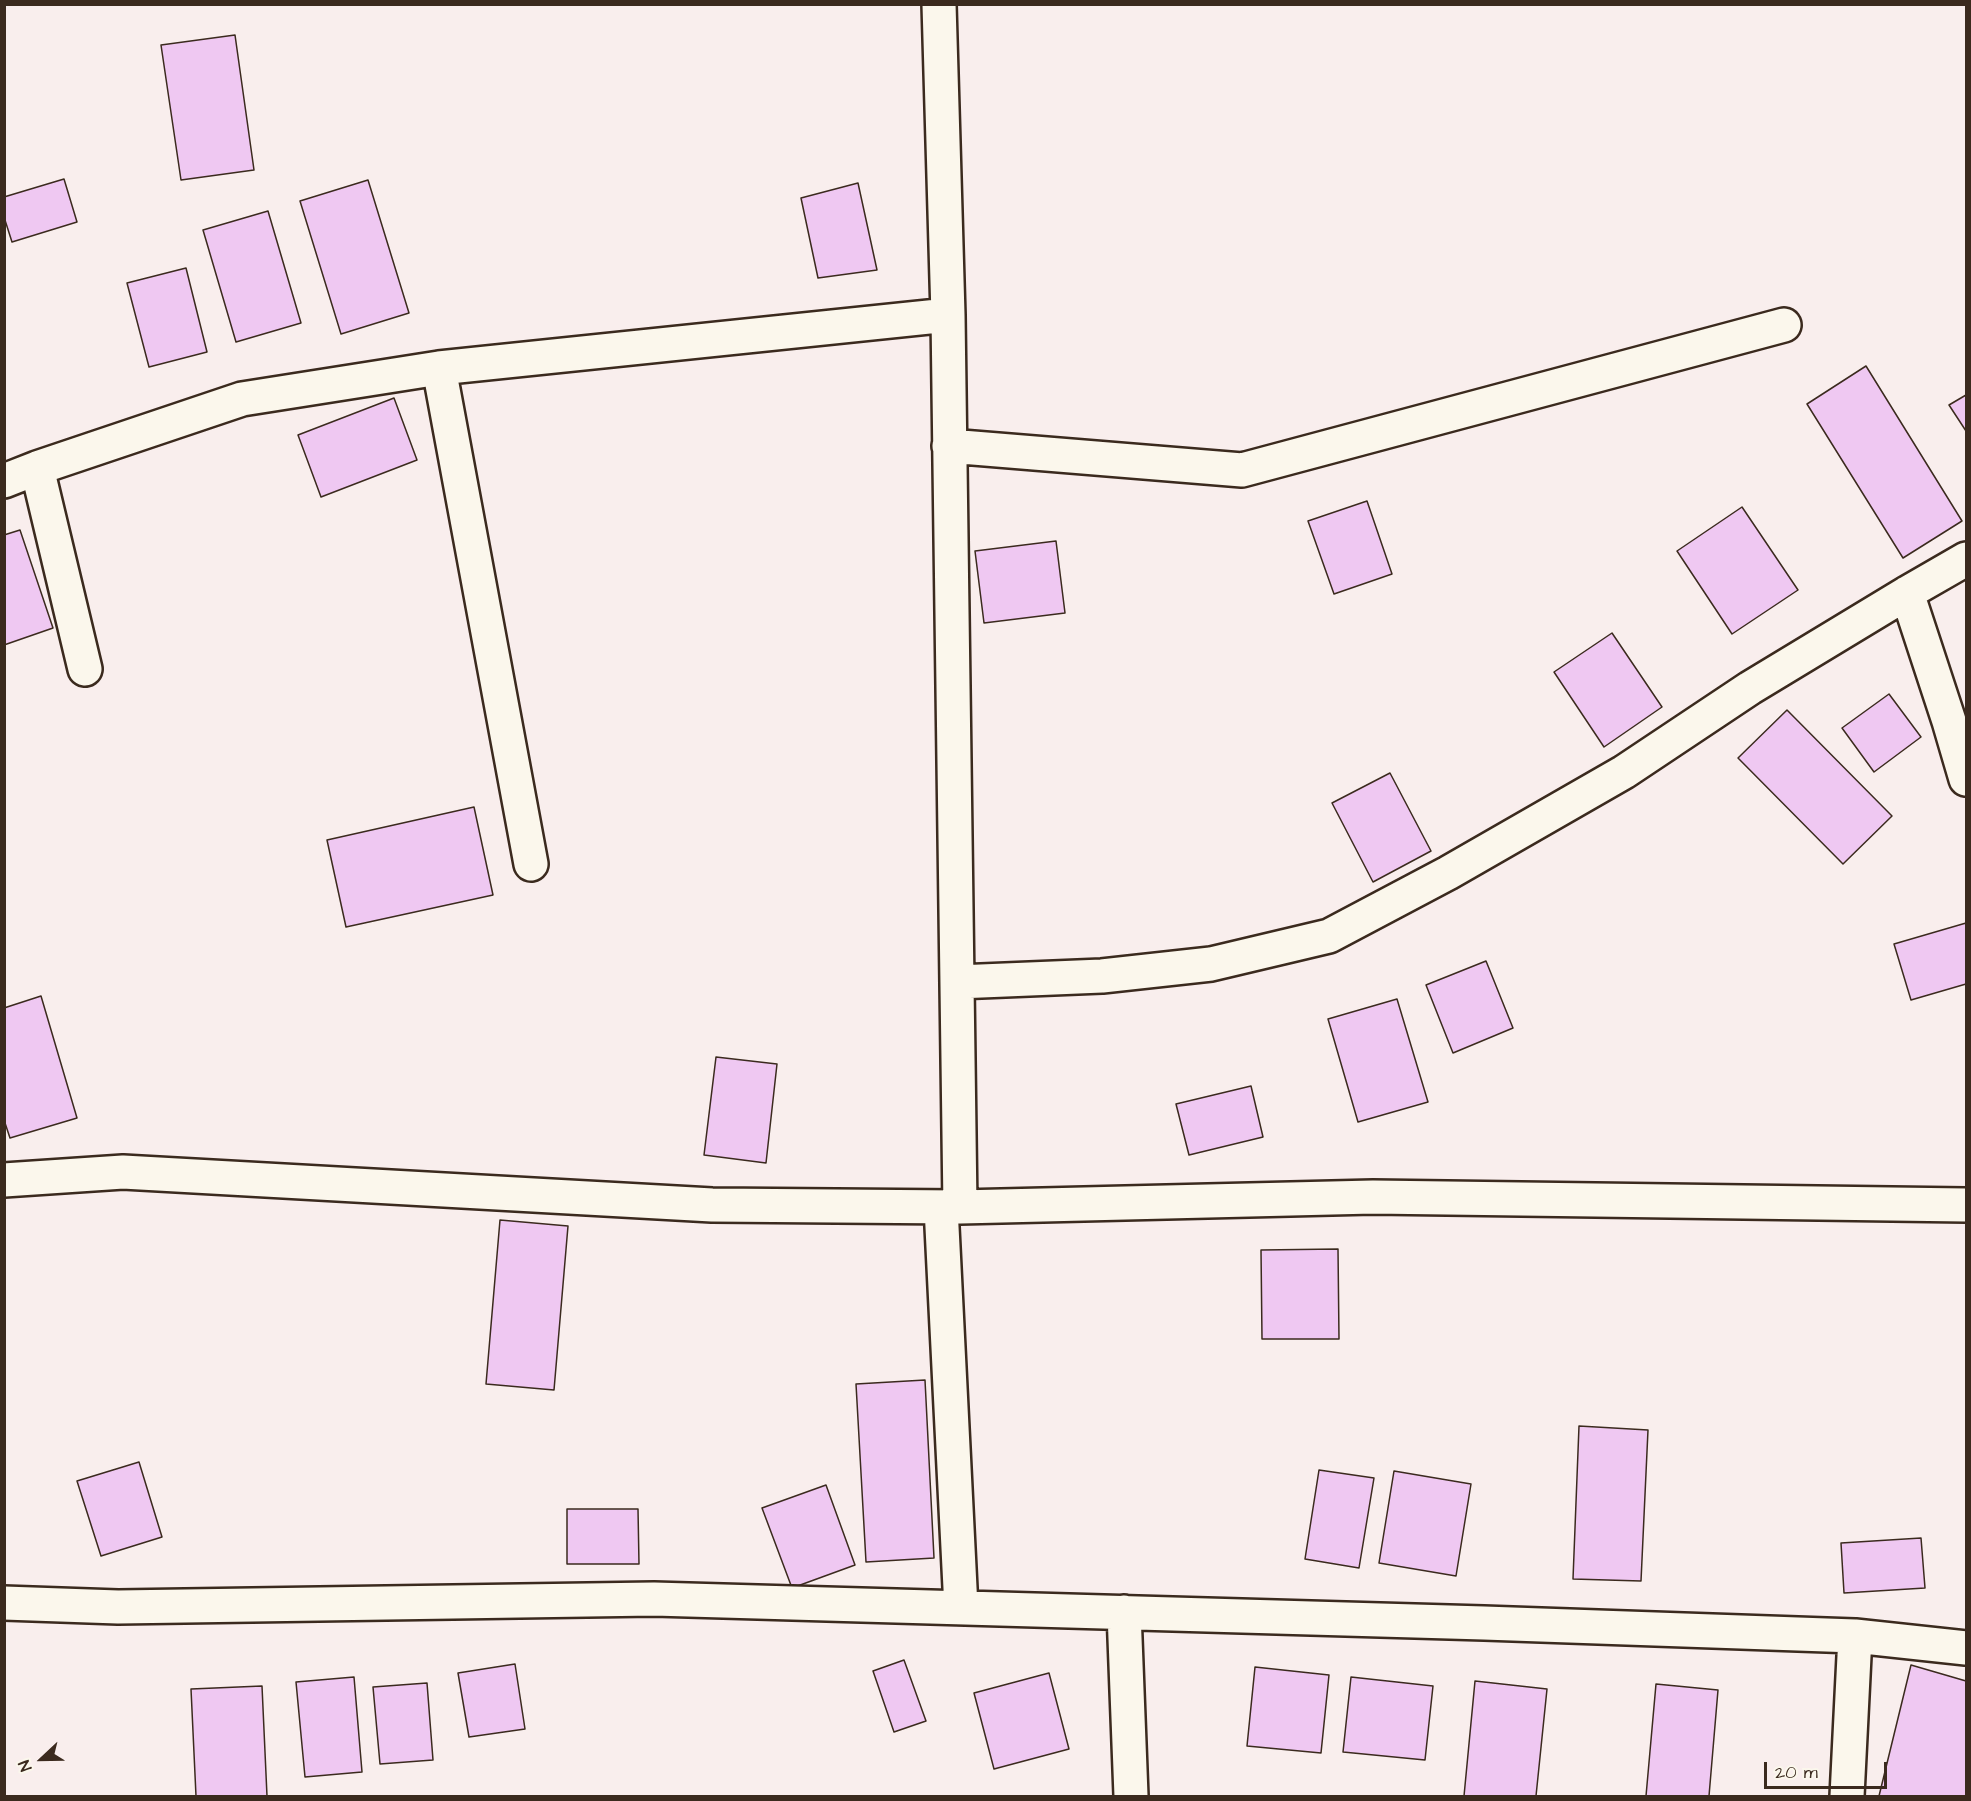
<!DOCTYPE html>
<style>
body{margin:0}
#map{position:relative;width:1971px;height:1801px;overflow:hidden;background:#f9eeed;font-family:"Architects Daughter",sans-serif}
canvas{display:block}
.frame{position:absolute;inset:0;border:6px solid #3b2a1e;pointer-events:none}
.north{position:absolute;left:12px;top:1729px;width:60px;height:60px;-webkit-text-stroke:4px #fbf7ec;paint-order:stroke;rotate:248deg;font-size:16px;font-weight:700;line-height:24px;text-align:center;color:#3b2a1e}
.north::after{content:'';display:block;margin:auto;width:21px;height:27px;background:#3b2a1e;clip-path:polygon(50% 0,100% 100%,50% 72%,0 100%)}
.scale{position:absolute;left:1764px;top:1762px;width:123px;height:27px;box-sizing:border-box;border:3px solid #3b2a1e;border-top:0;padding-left:8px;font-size:18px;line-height:21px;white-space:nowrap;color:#3b2a1e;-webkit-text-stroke:4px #fbf7ec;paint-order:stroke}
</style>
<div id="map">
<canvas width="1971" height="1801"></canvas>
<div class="frame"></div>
<div class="north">N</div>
<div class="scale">20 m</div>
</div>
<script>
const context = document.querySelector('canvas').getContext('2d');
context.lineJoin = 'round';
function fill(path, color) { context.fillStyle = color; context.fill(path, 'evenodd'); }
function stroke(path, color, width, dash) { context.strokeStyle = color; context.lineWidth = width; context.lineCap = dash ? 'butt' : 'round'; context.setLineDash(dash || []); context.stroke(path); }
const building = new Path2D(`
 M235,35L254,170L181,180L161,45Z
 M64,179L77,222L12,242L4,217V197Z
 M368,180L409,313L341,334L300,201Z
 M858,183L877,270L818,278L801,198Z
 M268,211L301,323L236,342L203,230Z
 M186,268L207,352L149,367L127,283Z
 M1866,366L1962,521L1903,558L1807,404Z
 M1966,395V431L1949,405Z
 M394,398L417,460L321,497L298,435Z
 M1367,501L1392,574L1334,594L1308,521Z
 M1742,507L1798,590L1732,634L1677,551Z
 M20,530L53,628L4,645V535Z
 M1056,541L1065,613L984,623L975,551Z
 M1612,633L1662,707L1604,747L1554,672Z
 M1889,694L1921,737L1874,772L1842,728Z
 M1787,710L1892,816L1843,864L1738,758Z
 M1390,773L1431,851L1373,882L1332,803Z
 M474,807L493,895L346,927L327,840Z
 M1966,923V984L1911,1000L1894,944Z
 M1486,961L1513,1028L1453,1053L1426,985Z
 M41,996L77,1118L10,1138L4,1120V1008Z
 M1397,999L1428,1102L1358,1122L1328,1019Z
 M716,1057L777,1064L766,1163L704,1155Z
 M1251,1086L1263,1137L1189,1155L1176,1104Z
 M500,1220L568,1226L554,1390L486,1384Z
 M1338,1249L1339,1339H1262L1261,1250Z
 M925,1380L934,1558L866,1562L856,1384Z
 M1579,1426L1648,1430L1641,1581L1573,1579Z
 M139,1462L162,1537L101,1556L77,1481Z
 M1319,1470L1374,1478L1359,1568L1305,1559Z
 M1394,1471L1471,1484L1456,1576L1379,1563Z
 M826,1485L855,1565L792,1588L762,1508Z
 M567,1509H638L639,1564H567Z
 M1921,1538L1925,1588L1844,1593L1841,1543Z
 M904,1660L926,1721L894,1732L873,1671Z
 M515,1664L525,1729L469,1737L458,1673Z
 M1911,1665L1966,1681V1796H1879Z
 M1255,1667L1329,1675L1321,1753L1247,1746Z
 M1049,1673L1069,1749L994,1769L974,1693Z
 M354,1677L362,1772L305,1777L296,1682Z
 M1351,1677L1433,1686L1425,1760L1343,1752Z
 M1475,1681L1547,1689L1536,1796H1464Z
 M427,1683L433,1760L380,1764L373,1687Z
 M1656,1684L1718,1690L1709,1796H1646Z
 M262,1686L267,1796H196L191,1689Z`);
const minor = new Path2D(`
 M939,4L948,315
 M439,368L531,864
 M949,446L1242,470L1784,325
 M37,468L85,669
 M4,481L37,468L242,399L439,368L948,315L960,1207
 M1907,593L1949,721L1966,779
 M957,982L1102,976L1211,964L1329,936L1448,873L1624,772L1750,688L1907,593L1966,559
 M4,1180L123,1172L712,1205L960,1207L1373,1197L1966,1205
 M941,1207L961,1608
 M4,1603L118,1607L654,1599L1484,1623L1855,1636L1966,1648
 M1124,1612L1131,1796
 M1847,1796L1855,1636`);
fill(building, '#efc8f2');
stroke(building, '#3b2a1e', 1.5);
stroke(minor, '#3b2a1e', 38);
stroke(minor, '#fbf7ec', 33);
</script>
